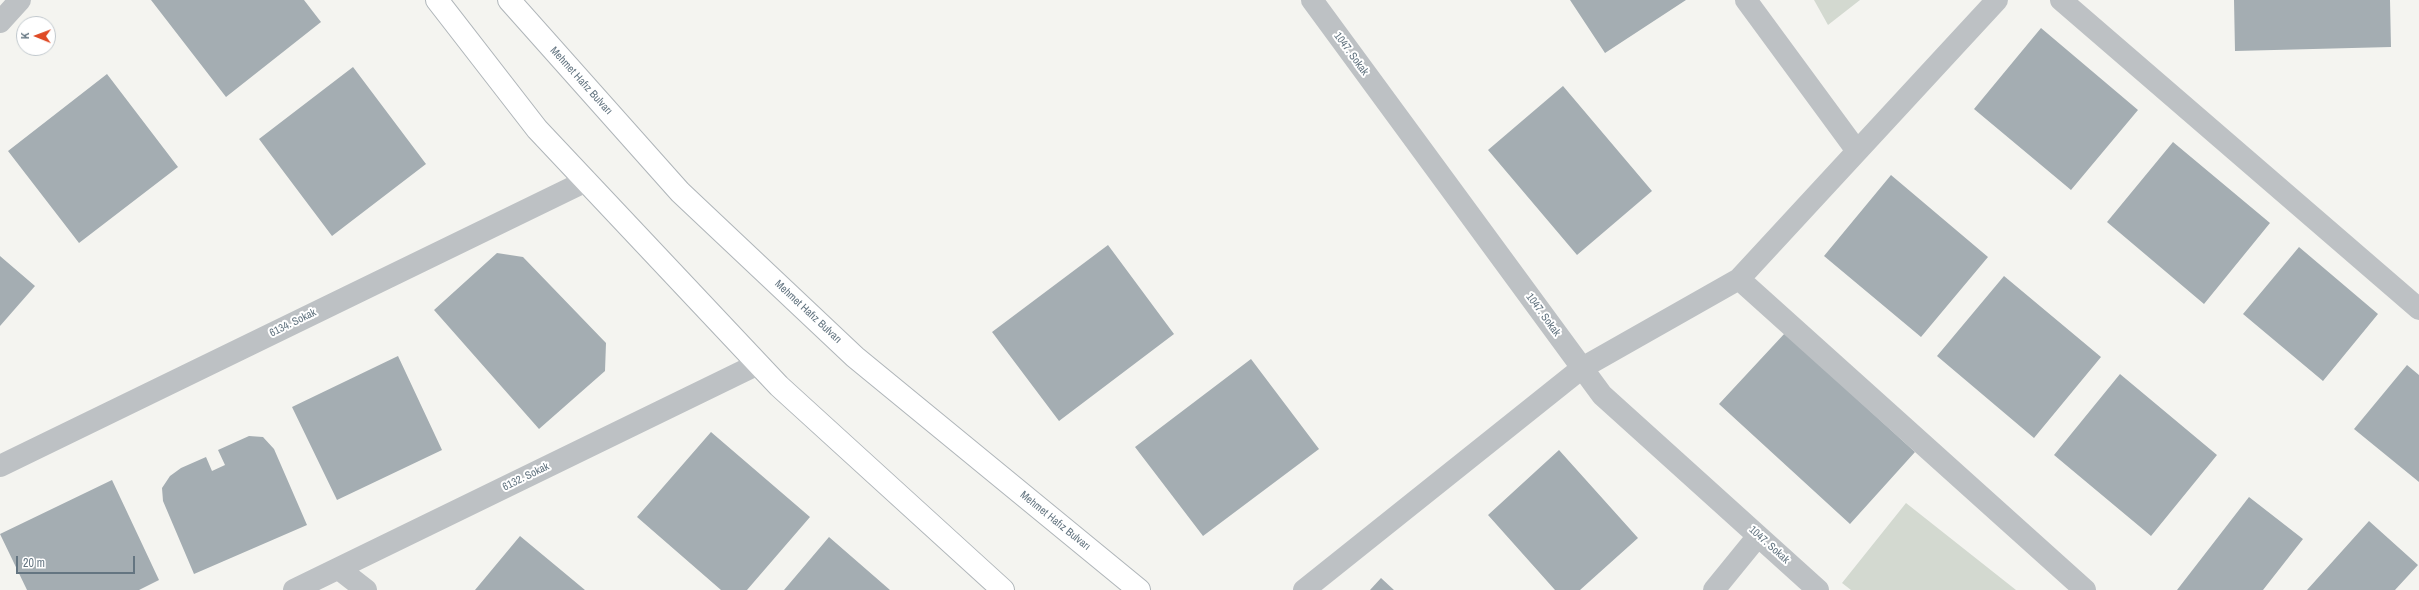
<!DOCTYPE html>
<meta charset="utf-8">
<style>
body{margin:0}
#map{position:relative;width:2419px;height:590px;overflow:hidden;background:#f4f4f0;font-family:"Archivo Narrow",sans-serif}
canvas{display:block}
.north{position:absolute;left:16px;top:16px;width:40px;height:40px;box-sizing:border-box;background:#fff;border:1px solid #c1c8cd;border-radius:50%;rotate:271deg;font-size:11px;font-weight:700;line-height:16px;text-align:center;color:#647581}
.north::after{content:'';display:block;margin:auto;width:14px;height:18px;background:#df4a25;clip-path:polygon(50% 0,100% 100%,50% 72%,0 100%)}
.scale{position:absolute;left:16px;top:556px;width:119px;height:18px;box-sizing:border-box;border:2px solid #647581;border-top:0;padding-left:5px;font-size:12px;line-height:14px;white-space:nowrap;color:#647581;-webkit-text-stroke:3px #fff;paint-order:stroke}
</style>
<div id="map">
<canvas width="2419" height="590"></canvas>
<div class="north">K</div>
<div class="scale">20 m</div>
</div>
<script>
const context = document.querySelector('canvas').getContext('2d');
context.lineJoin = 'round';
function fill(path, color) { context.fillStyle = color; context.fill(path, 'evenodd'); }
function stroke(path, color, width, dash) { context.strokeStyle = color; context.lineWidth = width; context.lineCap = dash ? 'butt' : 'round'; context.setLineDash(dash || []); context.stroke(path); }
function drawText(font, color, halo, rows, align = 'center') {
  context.font = font + ' "Archivo Narrow",sans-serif'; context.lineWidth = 4; context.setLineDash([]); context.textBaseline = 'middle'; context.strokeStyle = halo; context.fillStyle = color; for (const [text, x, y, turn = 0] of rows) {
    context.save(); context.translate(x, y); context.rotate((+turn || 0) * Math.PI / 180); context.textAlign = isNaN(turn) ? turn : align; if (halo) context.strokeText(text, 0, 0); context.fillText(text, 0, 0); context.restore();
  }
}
const green = new Path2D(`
 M1814,0H1860L1828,25Z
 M1906,503L2016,590H1851L1842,583Z`);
const building = new Path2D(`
 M151,0H304L321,22L226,97Z
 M1570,0H1686L1605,53Z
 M2234,0H2390L2391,47L2235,51Z
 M2041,28L2138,110L2071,190L1974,109Z
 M353,67L426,164L332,236L259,139Z
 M107,74L178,167L79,243L8,151Z
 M1563,86L1652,191L1577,255L1488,150Z
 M2173,142L2270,223L2204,304L2107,222Z
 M1891,175L1988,257L1921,337L1824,256Z
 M1108,245L1174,334L1059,421L992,332Z
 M2299,247L2378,314L2323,381L2243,314Z
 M497,253L523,257L606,343L605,371L539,429L434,310Z
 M0,256L35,286L0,326Z
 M2004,276L2101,357L2034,438L1937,356Z
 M1785,333L1915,452L1850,524L1719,404Z
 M398,356L442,450L337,500L292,407Z
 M1251,359L1319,449L1203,536L1135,447Z
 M2407,365L2419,375V482L2354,429Z
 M2120,374L2217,455L2151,536L2054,455Z
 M711,432L810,517L747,590H721L637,517Z
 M249,436L263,437L274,449L307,525L194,574L163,501L162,488L170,476L181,468L206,457L212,471L225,465L218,450Z
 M1559,450L1638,538L1580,590H1555L1488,515Z
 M112,480L159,580L139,590H27L0,534Z
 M2249,497L2303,539L2263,590H2177Z
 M2369,521L2418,565L2395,590H2307Z
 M520,536L585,590H475Z
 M829,537L890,590H784Z
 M1381,578L1394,590H1370Z`);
const street = new Path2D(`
 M1312,0L1602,395L1818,590
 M1746,0L1857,151
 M2061,0L2419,309
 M0,22L20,0
 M1739,279L2085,590
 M0,466L586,181
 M339,569L366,590
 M294,590L758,364
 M1304,590L1582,368L1739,279L1997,0
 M1714,590L1758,536`);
const secondary = new Path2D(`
 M437,0L537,129L779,386L1003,590
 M509,0L680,192L855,357L1139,590`);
const streetNames = [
 ["1047. Sokak",1351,54,54],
 ["Mehmet Hafız Bulvarı",581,81,48],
 ["Mehmet Hafız Bulvarı",808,312,43],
 ["1047. Sokak",1543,315,54],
 ["6134. Sokak",293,323,-26],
 ["6132. Sokak",526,477,-26],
 ["Mehmet Hafız Bulvarı",1055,521,39],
 ["1047. Sokak",1769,545,42]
];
fill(green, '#d3d9d0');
fill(building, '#a4adb2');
stroke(secondary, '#afb5b9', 24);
stroke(street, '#bdc1c4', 22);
stroke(secondary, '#fff', 22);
drawText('11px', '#647581', '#fff', streetNames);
</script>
